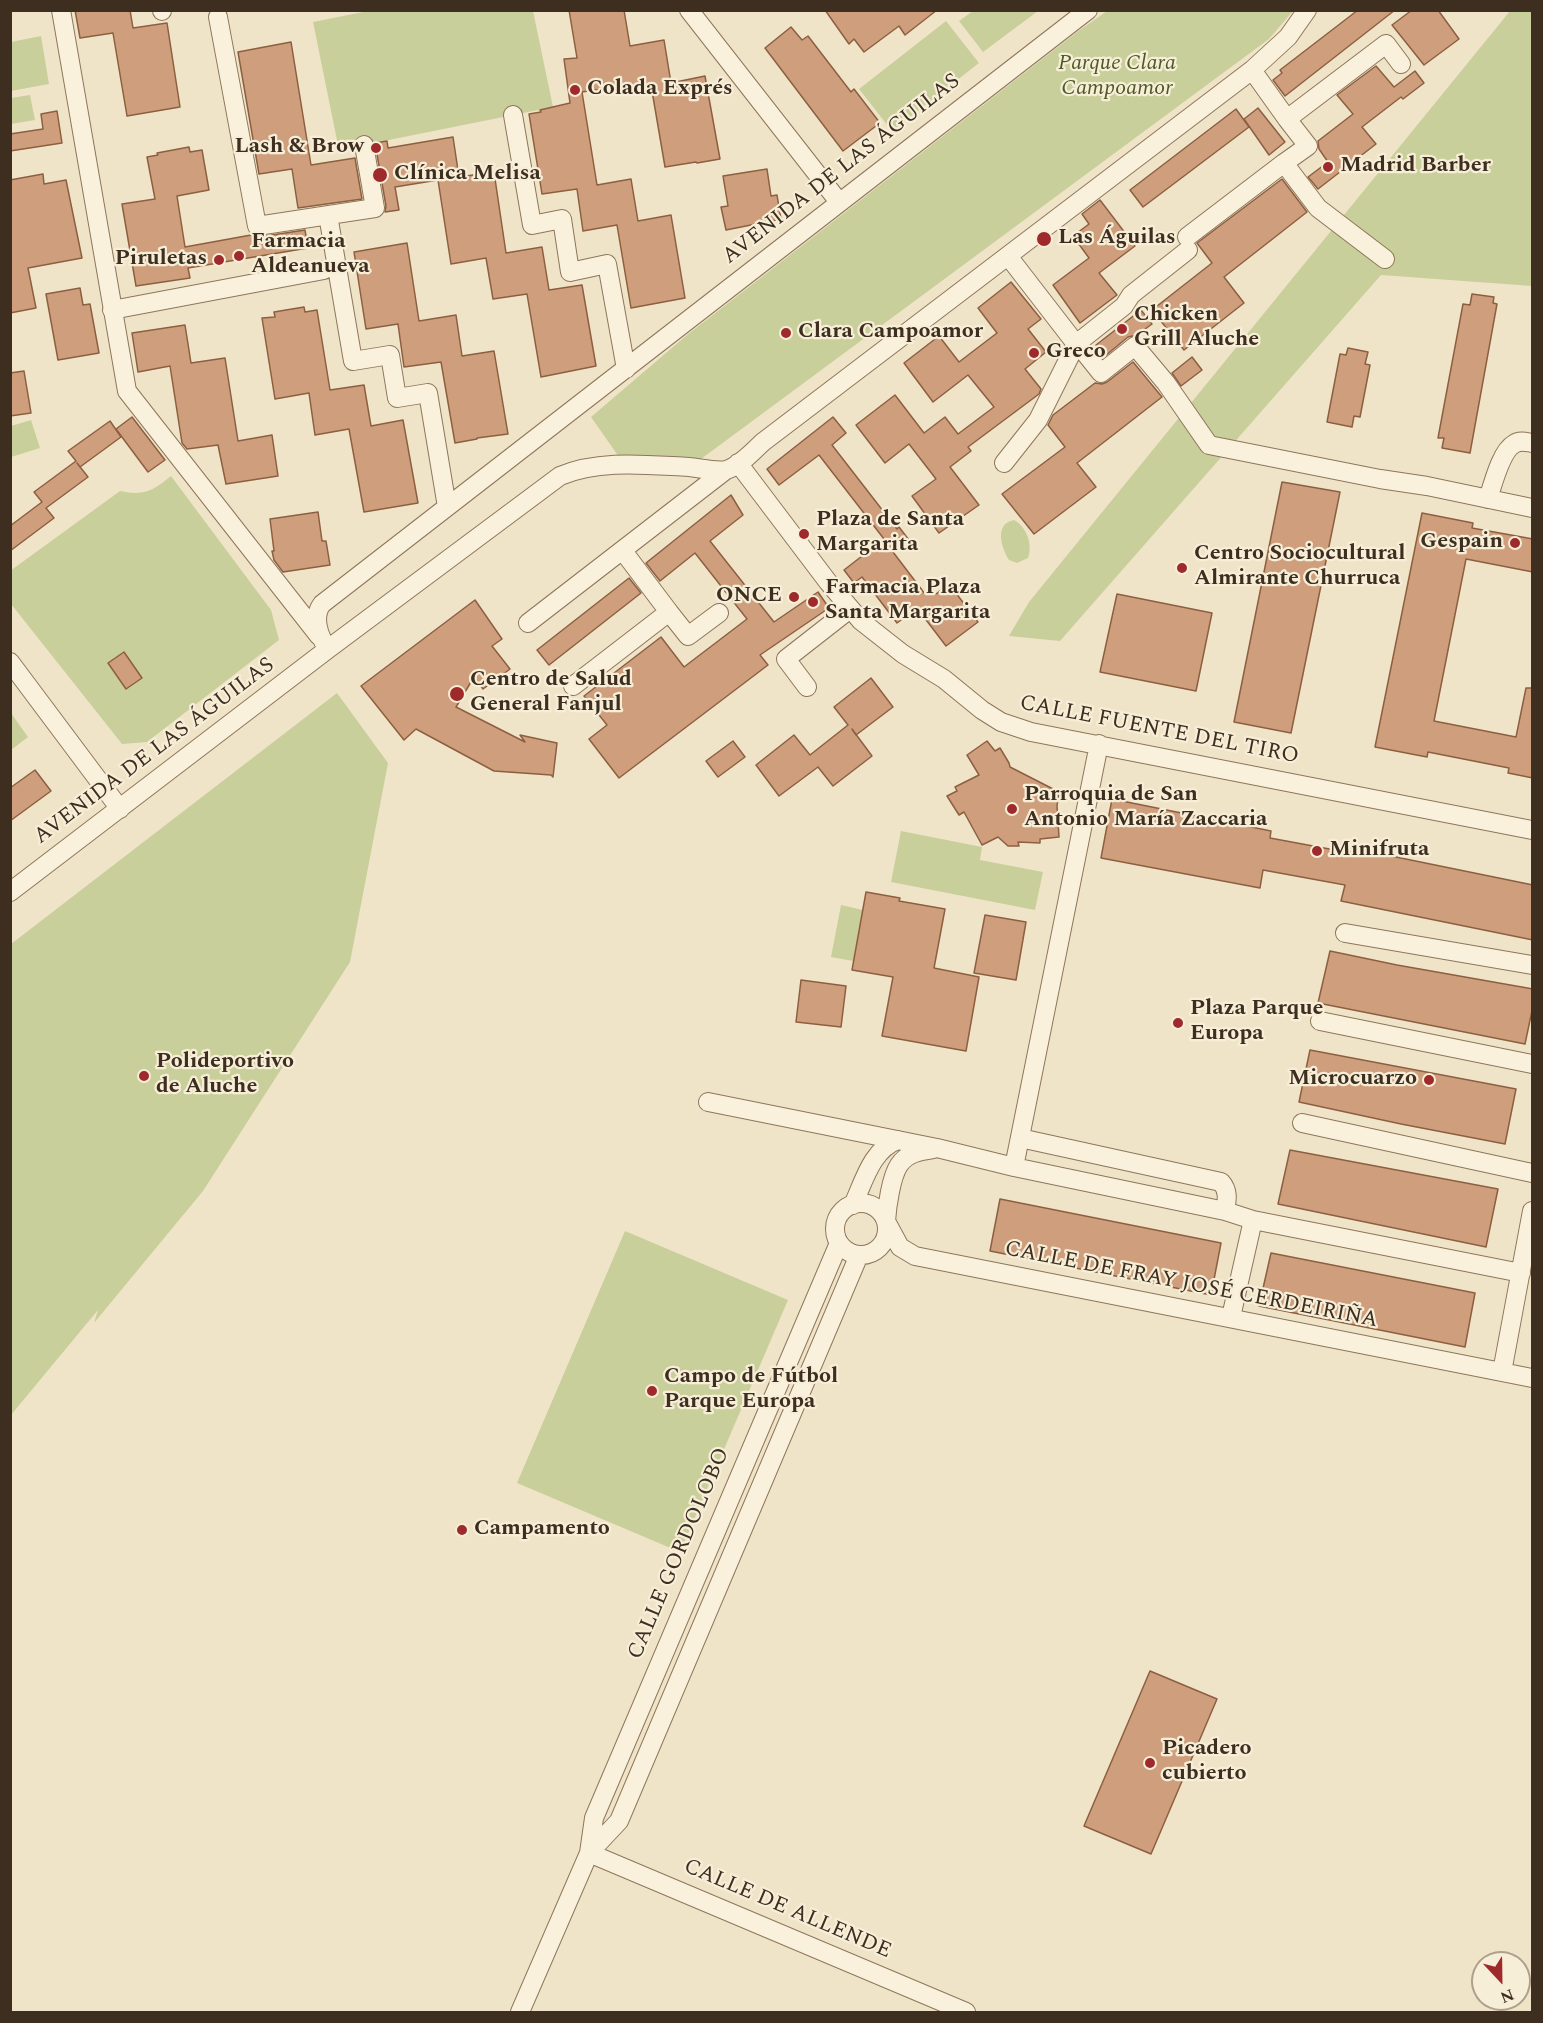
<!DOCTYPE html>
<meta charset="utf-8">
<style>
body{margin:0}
#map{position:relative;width:1543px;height:2023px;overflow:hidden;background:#f0e4c8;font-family:Spectral,serif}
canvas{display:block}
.frame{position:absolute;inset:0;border:12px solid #3d2e20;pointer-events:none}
.north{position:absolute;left:1471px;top:1951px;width:60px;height:60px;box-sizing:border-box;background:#f7eed8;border:2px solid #ada18e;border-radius:50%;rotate:158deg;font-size:16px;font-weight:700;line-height:24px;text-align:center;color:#3d2e20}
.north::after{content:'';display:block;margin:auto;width:21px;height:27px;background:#9e2a2b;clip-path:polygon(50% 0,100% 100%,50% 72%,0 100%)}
</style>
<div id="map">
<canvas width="1543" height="2023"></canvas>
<div class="frame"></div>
<div class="north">N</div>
</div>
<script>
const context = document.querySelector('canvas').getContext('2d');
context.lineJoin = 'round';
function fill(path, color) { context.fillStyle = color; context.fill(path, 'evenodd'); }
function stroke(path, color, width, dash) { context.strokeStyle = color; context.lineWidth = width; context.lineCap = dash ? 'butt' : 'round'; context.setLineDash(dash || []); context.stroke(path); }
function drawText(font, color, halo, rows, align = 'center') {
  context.font = font + ' Spectral,serif'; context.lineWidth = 4.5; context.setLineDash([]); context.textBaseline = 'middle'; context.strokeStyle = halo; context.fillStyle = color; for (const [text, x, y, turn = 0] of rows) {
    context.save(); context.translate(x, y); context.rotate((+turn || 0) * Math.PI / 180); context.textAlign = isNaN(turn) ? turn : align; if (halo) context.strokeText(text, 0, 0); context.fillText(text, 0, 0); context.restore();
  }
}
const green = new Path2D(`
 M368,11H533L553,107L339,150L313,22Z
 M973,11V10L1038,11L983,52L959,21Z
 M1107,11H1293L1269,39L701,459L619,457L591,417L687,335L1077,32Z
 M1510,11H1532V286L1381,275L1060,641L1009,636L1029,602Z
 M946,21L979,63L892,131L859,89Z
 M41,36L49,84L11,91V42Z
 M30,95L35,120L11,124V98Z
 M31,420L40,448L11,457V426Z
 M171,476L271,610L279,640L147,742L122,744L11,604L10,571L120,491C145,496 152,491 171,476Z
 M1014,520C1027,527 1033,545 1028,558L1017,563L1009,560C1001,547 994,524 1014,520Z
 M337,693L388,763L350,962L203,1191L94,1323L98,1310L11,1415V944Z
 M11,713L28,737L11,750H10Z
 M901,831L982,847L980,860L1043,872L1035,910L891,882Z
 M841,905L863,910L853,961L831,957Z
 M625,1231L788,1300L680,1552L517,1483Z`);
const building = new Path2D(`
 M75,10H130L133,28L167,23L180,107L127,116L113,33L80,38Z
 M569,10H624L630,46L664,40L671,83L705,76L720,159L697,163L696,162L665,167L651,85L617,92L616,87L582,92L597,185L631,179L638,221L671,215L685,298L631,308L617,225L583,231L577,189L542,194L529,114L541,112L540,110L570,103L564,59L577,58Z
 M825,10H937L905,35L899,26L864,52L854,39L849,44Z
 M1358,10H1395L1285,96L1273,80L1282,73L1280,70Z
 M1412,10H1438L1459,39L1424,65L1392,25Z
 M791,27L802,40L808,36L851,92L854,89L880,123L843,151L765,48Z
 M291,42L311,165L355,158L362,199L298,208L292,169L259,174L238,52Z
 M1376,66L1394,87L1415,71L1424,83L1403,99L1401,97L1362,127L1376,144L1318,189L1308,177L1328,162L1319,149L1318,141L1353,114L1337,95Z
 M1258,108L1285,142L1269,155L1244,119Z
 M1236,109L1249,127L1143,207L1130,190Z
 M57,111L62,143L10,151V134L43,129L41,114Z
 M453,137L459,177L494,172L506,253L542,247L549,290L582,285L596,366L541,377L527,294L493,299L486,258L451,264L438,180L395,187L399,210L385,212L386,206L375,143L387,141L388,148Z
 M189,147L190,152L202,150L209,190L177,196L185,247L251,235L259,237L305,230L308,248L188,268L190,278L136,286L122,204L155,199L147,157L158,155L157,153Z
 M767,169L771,196L777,195L781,219L726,230L721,207L728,206L723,176Z
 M43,174L44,184L66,180L82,258L28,268L36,308L10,313V180Z
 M1282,179L1307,212L1224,277L1244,303L1184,350L1152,310L1212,263L1197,243Z
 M1100,200L1135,246L1099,273L1117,295L1080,323L1053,285L1089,258L1073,236L1089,224L1082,214Z
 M407,243L419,321L456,315L462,356L494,351L508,434L477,438V439L455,443L441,362L404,367L398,324L366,329L354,252Z
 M1011,282L1041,319L1028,329L1046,352L1025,369L1041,389L1039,394L968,447L971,451L950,467L979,505L939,533L912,496L936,479L909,444L885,463L856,425L895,395L924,433L945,417L958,434L994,407L968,375L933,402L904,363L939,336L959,362L997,333L978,308Z
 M80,288L83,305L90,304L99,353L58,360L46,294Z
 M1472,294L1494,297L1493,303L1497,304L1470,453L1442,448L1444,438H1438L1463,304L1470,305Z
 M304,307L305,312L317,310L330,390L364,385L371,426L403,420L418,503L364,512L349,429L315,435L309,393L275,399L262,318L275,317L274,312Z
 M1141,310L1152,324L1137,335L1128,337L1105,356L1096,345Z
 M185,325L191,363L225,358L238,441L272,435L278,476L226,484L218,445L187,449L182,443L170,366L138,372L132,333Z
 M1348,348L1368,352L1365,364L1370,365L1360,417L1354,416L1352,427L1327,422L1340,354L1346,355Z
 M1192,357L1202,370L1181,386L1172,373Z
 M1133,362L1162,397L1077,463L1096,487L1034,534L1002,494L1065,447L1048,425L1053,415L1095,383L1102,384L1107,382Z
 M24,371L31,413L10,416V373Z
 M132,417L165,460L148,472L116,429Z
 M833,417L846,433L832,445L897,529L899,527L909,540L893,552L925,594H936L949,584L978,622L946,646L917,608L897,623L862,577L854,583L844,570L884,539L819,455L779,485L767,469Z
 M110,421L121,437L80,467L77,463L88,477L46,508L54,518L10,551V526L42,502L34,492L76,461L68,451Z
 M1282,482L1340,492L1291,733L1234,722Z
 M731,495L743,515L710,541L774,622L818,592L829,608L760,655L768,665L619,778L589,739L607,725L584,696L661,637L684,667L747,619L695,553L660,581L646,563Z
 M318,512L322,541H326L330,565L283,572L274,560L272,551H274L270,519Z
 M1422,513L1473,523L1472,528L1533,539V572L1466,559L1434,721L1516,737L1526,688H1533V778L1508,773L1509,768L1428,752L1427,757L1375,747Z
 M629,578L641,593L549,665L537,650Z
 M1117,594L1212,613L1196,691L1100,672Z
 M475,600L502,639L492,646L510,669L483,689L474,677L456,707L525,742L520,735L557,743L553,777L551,775L494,771L416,729L404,740L361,686Z
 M124,652L142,678L126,689L108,663Z
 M871,678L893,707L856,735L852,729L872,756L833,786L818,767L779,796L756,765L794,735L810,755L848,725L834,707Z
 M733,741L745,757L718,777L706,761Z
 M987,741L995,751L1000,748L1009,763L1010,767L1059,792L1057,806L1059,837L1040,839V843L1018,842L1019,846H1008L998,837L982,845L964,812L959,815L947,796L957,791L955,787L979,775L967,755Z
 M35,770L51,791L10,821V788Z
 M1112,799L1271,831L1270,838L1351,853L1352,848L1533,885V940L1341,901L1345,885L1263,870L1260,888L1101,858Z
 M866,892L900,898L899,901L945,909L934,968L979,977L966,1051L882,1036L893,977L852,970Z
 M985,915L1026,922L1016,980L974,973Z
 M1330,951L1397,965L1533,989V1006L1525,1044L1318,1003Z
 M801,980L846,986L841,1027L796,1022Z
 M1310,1050L1516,1089L1505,1144L1401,1124L1299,1102Z
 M1290,1150L1498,1189L1486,1247L1278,1204Z
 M1000,1199L1221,1243L1211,1295L990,1251Z
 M1271,1253L1475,1293L1465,1347L1259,1306Z
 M1150,1671L1217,1699L1151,1854L1084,1826Z`);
const minor = new Path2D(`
 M61,10L127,391L319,636
 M162,10V11
 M689,10L839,202
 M218,17L257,226L375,208L364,145
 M1252,70L1287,119L1386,44L1401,64
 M513,115L532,225L562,219L570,272L607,264L626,369
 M1284,163L1308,146L1287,119
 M328,215L353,361L390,355L397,398L428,393L447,507
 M1187,237L1284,163L1318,208L1385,259
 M1008,256L1076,344
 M112,310L324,270
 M1085,353L1101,373L1135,346L1166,383L1209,445L1380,479L1427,486L1532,508
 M738,463L828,582L861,621L903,654L944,679L982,710L1001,722L1031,732L1532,830
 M1004,463L1038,420L1076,344L1124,306L1131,295L1188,250
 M1488,499C1493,484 1501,451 1514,444C1520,440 1526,442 1532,443
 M669,612L688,636L719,613
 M528,623L726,470
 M328,649C319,637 312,617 322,604L1088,10
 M10,662L120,809
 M573,686L669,612L623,551
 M807,687L786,659L850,609
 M10,892L328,649L560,476C599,459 648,465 689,467C700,468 716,472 726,470C740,466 753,451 763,442L1252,70L1288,37L1307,10
 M1345,933L1532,965
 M1320,1021L1532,1064
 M708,1102L937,1148L1014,1167L1099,744
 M1302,1123L1532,1173
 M1020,1138L1221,1182C1229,1191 1227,1200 1225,1211
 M1014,1167L1225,1211L1253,1220L1521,1273
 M835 1229a26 26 0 1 1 52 0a26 26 0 1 1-52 0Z
 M853,1205C864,1181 872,1149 898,1140
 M886,1221C887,1207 891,1177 899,1165C907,1153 920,1151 933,1149
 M887,1223L900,1247L915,1256L1532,1378
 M1231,1317L1253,1220
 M1502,1372L1532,1211
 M589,1853L619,1821L859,1255
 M589,1853L966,2012
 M520,2012L589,1853L594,1818L839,1243`);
const markers = [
 [575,90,6,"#9e2a2b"],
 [376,148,6,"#9e2a2b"],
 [1328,167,6,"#9e2a2b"],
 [380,175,8,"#9e2a2b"],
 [1044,239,8,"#9e2a2b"],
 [239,256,6,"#9e2a2b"],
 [219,260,6,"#9e2a2b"],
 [1122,329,6,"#9e2a2b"],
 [786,333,6,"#9e2a2b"],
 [1034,353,6,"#9e2a2b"],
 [804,534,6,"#9e2a2b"],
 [1515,543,6,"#9e2a2b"],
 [1182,568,6,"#9e2a2b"],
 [794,597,6,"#9e2a2b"],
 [813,602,6,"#9e2a2b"],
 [457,694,8,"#9e2a2b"],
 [1012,809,6,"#9e2a2b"],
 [1317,851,6,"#9e2a2b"],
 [1178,1023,6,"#9e2a2b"],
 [144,1076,6,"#9e2a2b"],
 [1429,1080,6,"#9e2a2b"],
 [652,1391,6,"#9e2a2b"],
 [462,1530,6,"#9e2a2b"],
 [1150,1763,6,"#9e2a2b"]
];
const parkNames = [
 ["Parque Clara",1117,65],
 ["Campoamor",1117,90]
];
const poiNames = [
 ["Colada Exprés",587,90],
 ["Lash & Brow",364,148,"right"],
 ["Madrid Barber",1340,167],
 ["Clínica Melisa",394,175],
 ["Las Águilas",1058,239],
 ["Farmacia",251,243],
 ["Aldeanueva",251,268],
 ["Piruletas",207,260,"right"],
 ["Chicken",1134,316],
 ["Grill Aluche",1134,341],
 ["Clara Campoamor",798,333],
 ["Greco",1046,353],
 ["Plaza de Santa",816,521],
 ["Margarita",816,546],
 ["Gespain",1503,543,"right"],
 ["Centro Sociocultural",1194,555],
 ["Almirante Churruca",1194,580],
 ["Farmacia Plaza",825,589],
 ["Santa Margarita",825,614],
 ["ONCE",782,597,"right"],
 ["Centro de Salud",470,681],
 ["General Fanjul",470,706],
 ["Parroquia de San",1024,796],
 ["Antonio María Zaccaria",1024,821],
 ["Minifruta",1329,851],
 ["Plaza Parque",1190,1010],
 ["Europa",1190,1035],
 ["Polideportivo",156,1063],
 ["de Aluche",156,1088],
 ["Microcuarzo",1417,1080,"right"],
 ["Campo de Fútbol",664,1378],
 ["Parque Europa",664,1403],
 ["Campamento",474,1530],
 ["Picadero",1162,1750],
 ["cubierto",1162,1775]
];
const streetNames = [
 ["AVENIDA DE LAS ÁGUILAS",842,170,-38],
 ["CALLE FUENTE DEL TIRO",1159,731,11],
 ["AVENIDA DE LAS ÁGUILAS",155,752,-37],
 ["CALLE DE FRAY JOSÉ CERDEIRIÑA",1191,1286,11],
 ["CALLE GORDOLOBO",680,1554,-67],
 ["CALLE DE ALLENDE",787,1910,23]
];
fill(green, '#c9cf9b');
fill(building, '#cf9f7d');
stroke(building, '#8d5f41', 1.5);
stroke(minor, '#8d765c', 20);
stroke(minor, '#faf1dc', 18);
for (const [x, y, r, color] of markers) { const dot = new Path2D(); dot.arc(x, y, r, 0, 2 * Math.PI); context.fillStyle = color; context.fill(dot); stroke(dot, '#f7eed8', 2); }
drawText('italic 22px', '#4d5a26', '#f7eed8', parkNames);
drawText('bold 22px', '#3d2e20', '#f7eed8', poiNames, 'left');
drawText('22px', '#3d2e20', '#f7eed8', streetNames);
</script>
